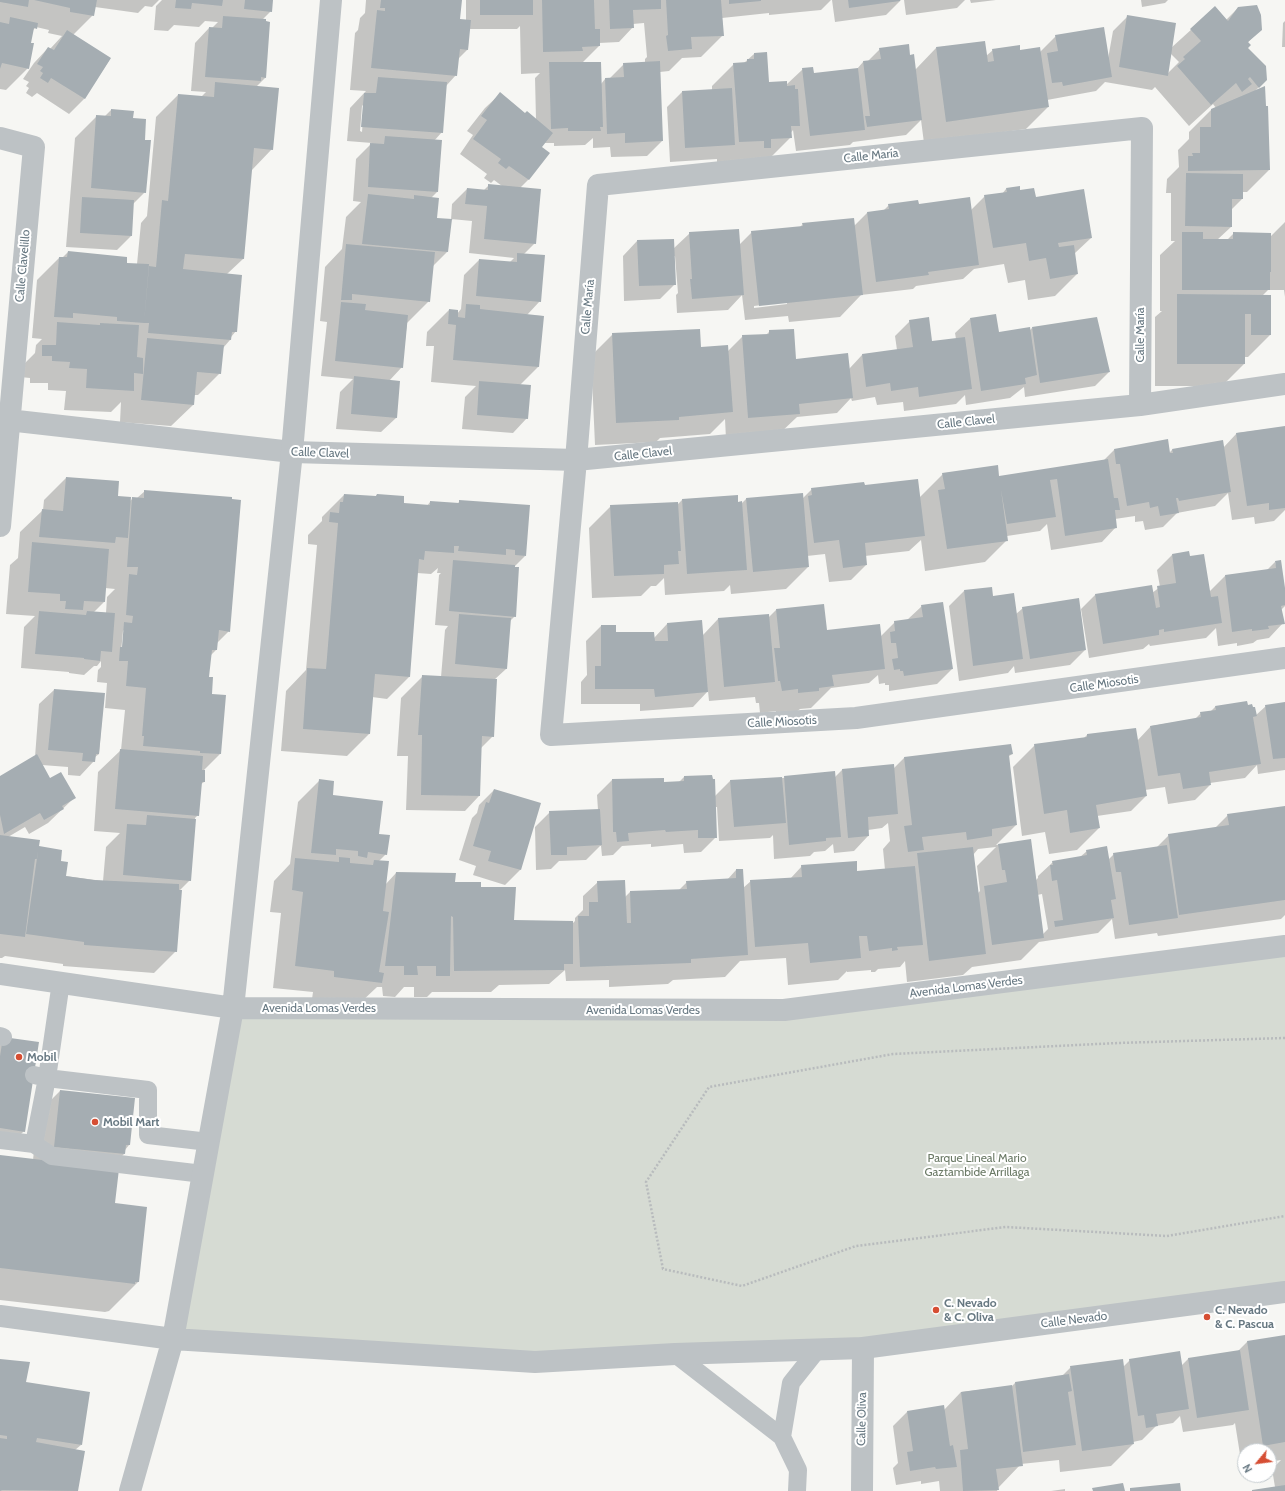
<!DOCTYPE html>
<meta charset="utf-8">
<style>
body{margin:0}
#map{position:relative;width:1285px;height:1491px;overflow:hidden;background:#f6f6f3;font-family:Cabin,sans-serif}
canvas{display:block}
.north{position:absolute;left:1237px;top:1443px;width:40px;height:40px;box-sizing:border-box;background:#fff;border:1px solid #c2c9cd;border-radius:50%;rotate:241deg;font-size:11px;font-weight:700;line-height:16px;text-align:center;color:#677882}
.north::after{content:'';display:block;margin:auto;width:14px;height:18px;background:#d64e33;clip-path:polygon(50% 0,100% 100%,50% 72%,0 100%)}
</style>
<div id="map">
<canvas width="1285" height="1491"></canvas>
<div class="north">N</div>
</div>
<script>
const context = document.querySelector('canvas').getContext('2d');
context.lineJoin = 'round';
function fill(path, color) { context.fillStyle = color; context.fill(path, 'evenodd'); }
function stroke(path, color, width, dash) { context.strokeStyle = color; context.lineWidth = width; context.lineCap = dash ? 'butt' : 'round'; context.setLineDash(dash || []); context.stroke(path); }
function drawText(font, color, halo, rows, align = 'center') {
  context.font = font + ' Cabin,sans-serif'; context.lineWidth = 4; context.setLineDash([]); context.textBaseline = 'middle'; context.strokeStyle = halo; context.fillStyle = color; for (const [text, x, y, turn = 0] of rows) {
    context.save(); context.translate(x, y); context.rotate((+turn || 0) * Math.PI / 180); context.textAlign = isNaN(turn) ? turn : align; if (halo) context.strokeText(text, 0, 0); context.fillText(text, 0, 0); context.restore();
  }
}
const green = new Path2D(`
 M1285,946V1292L863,1348L535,1362L173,1339L233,1008L784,1010Z`);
const shadow = new Path2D(`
 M0,0H159L152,7L145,6L138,13L95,7L93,15L73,35L110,59L84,99L69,114L37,93L32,97L26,93L29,88L26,86L29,82L23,79L34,63L48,48L50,49L62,36L48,33L49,30L36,27L32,31L30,43L28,68L6,90L0,89Z
 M162,0H272L271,11L262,20L265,78L256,87L272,149L251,171L243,259L227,274L236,331L231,337L230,340L223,348L220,373L198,395H194L193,405L171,426L120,422L121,402L111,412L64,410L66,391L48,390V383H30V378L20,377V368L35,353L36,345L42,339L32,338L37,280L59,258H62L68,252L125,264H137L141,223L147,216L156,117L178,95L201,97L206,92L191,91L195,43L209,28H212L218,22L205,21L199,27L174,25L168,31L154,30L156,6Z
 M366,0H461L459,20L466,21V0H831L821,10L769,15V13L722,18L723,35L701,57L682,58L669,71L660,72L662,141L647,156L611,157L610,147L593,148V138L585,145L554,146V143H544L540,147L548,153L528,180L520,188L535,243L524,254L540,301L527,315L543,316L538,367L520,385L527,418L513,433L462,429L465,397L476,386L431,382L434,346H426L427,332L449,310L457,314L461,309L464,275L479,260L509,263L514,258L469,253L472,221L451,219L447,252L433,266L429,301L407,323L402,367L389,381L396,418L381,432L336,429L340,392L353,379L321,376L327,322L320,321L325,267L342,249L346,217L361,202L353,201L356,159L372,143L347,141L350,108L366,91L350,90L355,33L358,30L360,18L365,13ZM644,23L647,57L645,59V63L624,64L609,79H605L601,84L582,63L599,46V43L619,42L633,27V24ZM520,26L521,74L540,73L535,78L536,120L525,114L500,94L485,108L467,131L473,135L460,154L487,174L484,178L491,183L494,180L502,186L489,185L483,191L467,189L452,204L451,220L436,219L431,198L437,192L434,141L442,132L446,86L456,75L458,59L468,49L469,29H517ZM364,104L362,132L360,131L362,106Z
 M832,0H901L886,15L835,22Z
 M904,0H965L957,8L906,15Z
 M970,0H996L971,3Z
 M1141,0H1168L1165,3L1142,7Z
 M1215,8L1226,20L1238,8L1261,29L1247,43V48L1266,80L1254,92L1269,170L1247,192H1242V199L1231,210V227L1217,240H1227L1234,233L1270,237L1285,222V297L1284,290H1268L1262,296L1270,335L1248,357H1244V364L1222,386H1155V317L1162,311H1160V255L1175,241H1171V193H1166L1167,179L1179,167L1178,150L1189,139V132L1211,110L1216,108L1213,104L1189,126L1155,87L1152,90L1105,82L1096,91L1047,100L1048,107L1026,129L924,143L921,120L906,135L853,142L850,145L796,151L793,130L790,134L791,137L769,159L717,164V159L670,162L667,107L682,92L712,91V86L734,64L744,63L754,54L768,83L786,85L803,69L813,74L857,69L863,62H867L880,49L909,56L915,70L936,48L984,42L986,56L993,50L1040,52L1056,36L1108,59L1113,31L1128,16L1171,48ZM1171,54L1179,62L1167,74Z
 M1285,21V47H1282L1283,23Z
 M111,110L132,119L144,141L145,192L133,204L131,236L117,250L66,247L75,138L97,116L104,117Z
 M1019,187L1020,191L1035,198L1091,238L1074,254L1077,274L1055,296L1028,300L1025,280L1008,283L1004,264L974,269L963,279L916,286L913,289L861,295L840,317L789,322L788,316L745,320L742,295L728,310L677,313L676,295L678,293L675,256H673L675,284L660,299L624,301L623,256L637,241L673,249L690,233L739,245L752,232L800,227L803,224L854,226L867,213L883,211L889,205H918L971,210L985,196L1002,194L1006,189ZM787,302V304L754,308V306Z
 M970,319L999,333L1029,331L1032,328L1109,372L1095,386L1025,397L1024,387L1010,398L966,405L965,395L956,404L904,411L903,402L877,405L875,397L852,401L851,398L837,413L797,417L777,436L726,439L725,419L710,434L660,438L656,442L595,445L591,356L613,334L727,352L743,336L766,335L770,331L795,360L849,369L862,355L897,350L895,336L910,321L931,343L956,339L955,333Z
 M1285,427V510L1274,521L1255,524L1254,517L1232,520L1228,493L1215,506L1177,513L1163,527L1145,530L1143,521L1135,522V516L1115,519L1116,527L1102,542L1051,550L1047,524L1040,531L1007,536V540L985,562L925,571L921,540L909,551L865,556L866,565L851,580L829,582L825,554L807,556L808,567L786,589L731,594L730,585L724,591L665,595L664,578L656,586H651L641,596L592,598L589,528L611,506L677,505L682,500L737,503L741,504L746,499L803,498L812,489L864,486L920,497L943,474L998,478L1103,461L1114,450L1169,453L1172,450L1223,448L1237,433Z
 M66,478L130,501L133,498H137L145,491L229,631L217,643L216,650L210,656L208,678L211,695L225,696L220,754L203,771L204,782L200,785L198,815L195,818L190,880L179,891L176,951L154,973L63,966V964L5,956L2,958H0V777L35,757L39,704L54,690L104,694L99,754L95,757L94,761L80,776L68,775V767L42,765L50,779L75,797L48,823L29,834L25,827L8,837L38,847L60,862L65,876L103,881L106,847L120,833L94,831L98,772L121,750L125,710L105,708L107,683L97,682L98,670L101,667V661L97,666H94L84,675L69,673V672L21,668L24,627L35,616L6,614L10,565L18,558L20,532L43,510L44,500ZM105,588L115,589L107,597L106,613L94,612L104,602ZM125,629L123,652H121L123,631Z
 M344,495L375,497L377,495L403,504L427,506L430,502L457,504L460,501L525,556L513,568L515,616L510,621L506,669L494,680L493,736L481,748L479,796L465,811L406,810L408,756H397L401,698L423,676L441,677L445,630L448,626L435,625L439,575L441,573H437L438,568L431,574L417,573L409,677L387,699L372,697L369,734L347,756L281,751L286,691L306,670L317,545L308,544V535L322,521V517Z
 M1189,552V557L1209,592L1225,576L1267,570L1275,562L1285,595V606L1281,610L1283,623L1269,638L1257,640L1253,643L1237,646V643L1218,646L1216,628L1206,638L1150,646L1149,644L1143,649L1089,658L1081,609L1096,594L1152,593L1160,587L1157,570L1172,555Z
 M964,591L992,598L1016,614L1023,608L1085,650L1070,665L1015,673L1014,666L1008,673L959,681L949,606Z
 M922,606L952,669L937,684L889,691V685H885V683L879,684L878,675L869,683L831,688L811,708L800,709L796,712L776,715V711L760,713L759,703H756L755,697L709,701L708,691L693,707L640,711V704H581V682L587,675L586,641L601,626L615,633L654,638L667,624L703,635L718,619L768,618L776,610L826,631L880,637L895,622L907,620Z
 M1246,702L1247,706L1255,716L1266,706L1285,703V770L1258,774L1257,765L1245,778L1210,783V785L1195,800L1168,804L1165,787L1145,790L1146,796L1131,811L1097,816L1099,828L1077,850L1049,854L1045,832L1022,836L1013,767L1035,745L1084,738L1087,735L1137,741L1151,726L1195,719L1201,713L1210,712L1215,707Z
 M1012,754L1008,757L1016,825L996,845L1030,840L1035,881L1038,878V876L1053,862L1080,857L1087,851L1108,860L1114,854L1156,848L1169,835L1215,828L1228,815L1285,807V915L1281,919L1158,936L1157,933L1115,939L1112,919L1098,933L1039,942L1021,960L972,967L963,975L907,982L905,961L900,967L878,969L875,972H871V970L847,972V971L838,980L788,985L786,958L740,961L725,977L673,980L668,984L609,987V980L566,981L565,970L549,984L499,985L491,992H432L427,997H414V987H404L395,997L383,996L382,987H377L359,1004L312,999L313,992L273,988L281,913L270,912L274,881L290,864L298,802L320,780L331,796L378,835L386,854L379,861L385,885L396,873L480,888L513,923L572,924L575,921V918L583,910V896L598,882L625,897L630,892L678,891L687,882L727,880L736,870L743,888L751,881L790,879L802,866L857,872L885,870L883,849L890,841L888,823L882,828L868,830V836L854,851L834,853L833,844L825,851L814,852L810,856L774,859L773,835L770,838L719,841L717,807H715L716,837L701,852L684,853L683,844L651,847V844L622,846L613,855L602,856L601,846H600L586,860L559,861L551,869L536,870L535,827L550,812L598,810L597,795L612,780L663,779V783L679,782L684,777L714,797L730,781L783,778L834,772V778L842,770L893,769L904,758ZM996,847L977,866L980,891L978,893L973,855L978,849ZM1042,894L1048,929L1043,934L1037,895Z
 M494,790L539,804L520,870L505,885L473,875L476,866L459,860L472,818L477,813L479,805Z
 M3,1038L24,1131L9,1146L0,1145V1041Z
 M60,1091L129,1145L125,1150L124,1154L109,1169L114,1204L138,1282L109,1311L105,1312L0,1300V1156L33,1160L38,1113Z
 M1285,1336V1491H1253L1275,1487L1272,1469L1281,1460L1269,1462V1451H1245V1467H1242L1235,1423L1233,1425L1183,1432L1180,1416L1173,1423L1156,1426L1142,1440L1133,1442V1444L1111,1466L1060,1472L1059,1460L1021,1464L998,1488L997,1491H940L939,1481L921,1484V1481L896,1485L893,1468L898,1463L893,1426L907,1412L944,1410L961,1392L1012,1386L1015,1383L1062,1376L1071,1367H1123L1130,1360L1181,1366L1188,1359L1238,1351L1247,1342Z
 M0,1360L25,1383L81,1445L75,1450L83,1451L77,1491H0Z
 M1065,1489V1491H1051Z`);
const building = new Path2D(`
 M0,0H29L28,7L0,2Z
 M34,0H97L94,16L70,12V8Z
 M176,0H223L222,6L192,3L191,9L175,8Z
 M245,0H273L272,12L244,9Z
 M381,0H462L460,19L471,20L468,50L460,49L457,76L371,68L377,10L385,11V8H380Z
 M480,0H533V15H480Z
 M542,0H594L595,29H600V46L582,47L583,51L543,52Z
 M609,0H661V9L633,10L634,28L610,29Z
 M666,0H721L724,36L691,37L692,49L668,51L666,36L668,35Z
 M729,0H761V1L729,4Z
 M848,0H900V1L849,8Z
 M1257,5L1261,15L1262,30L1248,42L1251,45L1248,48L1266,66L1267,80L1259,88L1250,77L1248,79L1252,84L1242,92L1236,83L1211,105L1177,66L1185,59L1183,57L1201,41L1190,29L1215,6L1228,21L1238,7Z
 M1127,15L1176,23L1168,76L1119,67Z
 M223,16L266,19V21L270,22L266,78L261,77V81L205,77L209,27L222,28Z
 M10,17L38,23L37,29L34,28L31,43H34L29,69L2,63L0,69V22L9,24Z
 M1104,27L1112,77L1063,86L1062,82L1052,83L1047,53L1058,51L1055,35Z
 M67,30L111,58L85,99L51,78L48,83L40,78L43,73L40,71L43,67L37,64L48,47L54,50Z
 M985,41L988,62L994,61L992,49L1020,45V50L1040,47L1049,107L946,122L936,47Z
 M909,44L910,55L914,54L922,120L867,127L865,116H870L863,61L881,59L879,48Z
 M767,52L769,82L787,81V86L795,85V89H798L800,126H791L792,138L771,139V148H764V141L739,142L733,63L747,62V59H754V53Z
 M660,61L663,141L625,143V133L607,134L605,78L624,77L623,63Z
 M549,62H601L603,127H600L601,131H568V128L551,129Z
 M813,67L814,73L858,68L865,130L810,136L802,68Z
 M378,77L447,82L443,133L361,127L364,93H376Z
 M215,82L279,88L273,150L254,148L244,259L185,254L183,269L242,275L237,332H232L231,340L148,333L149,323H144L149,266L156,267L162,200L168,201L178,94L214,97Z
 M1265,86L1266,106H1268L1270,170L1188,171V156H1193L1192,153H1200V127H1211V109Z
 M732,88L735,145L685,148L682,91Z
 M500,92L525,113L527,111L553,133L542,147L550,153L529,180L509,166L506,169L498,163L501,159L473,139L487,120L481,116Z
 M111,109L134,111L133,118L146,119L145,140H151L146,193L91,188L96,115L111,116Z
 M385,136L442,140L438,192L368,187L370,143L384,144Z
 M1186,173L1243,174V199H1232V227L1185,226Z
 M488,184L541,189L536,244L484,239L487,206L465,204L467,188L488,190Z
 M1020,186V190L1034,188L1036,197L1084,189L1092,238L1058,243L1059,247L1074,245L1078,274L1050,279L1046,258L1029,261L1026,243L993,248L984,195L1007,192L1006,188Z
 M368,194L414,199V195L439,198L437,218L452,219L448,252L362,244Z
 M82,197L134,200L132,236L80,233Z
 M970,197L979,265L928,272L929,275L876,282L867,212L889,209L888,204L918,200L919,204Z
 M854,218L863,295L759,306L751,231L803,226L802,223Z
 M739,229L744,295L692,299L690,279H692L689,232Z
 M1182,232H1203V239H1233V232L1271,233V272H1270V290H1182Z
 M674,239L676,285L639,286L637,240Z
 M346,244L435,252L430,302L352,294V300H341Z
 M68,251L127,257V263L149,264L144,323L117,321V317L73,313V318L54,317L59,257H67Z
 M517,253L545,255L541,302L476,296L479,259L517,262Z
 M1177,294L1271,295V335H1251V314H1245V364H1177Z
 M341,302L366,304L365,310L408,315L403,368L335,361Z
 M466,304L480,305V309L544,316L539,367L453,360L456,325L448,324L449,309L458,310V317L465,318Z
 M996,314L999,332L1030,327L1037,375L1025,378L1026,384L981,391L970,318Z
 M929,317L932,341L965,337L972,389L919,397L918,387L891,391L890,383L866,387L862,354L913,347L909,320Z
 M1097,317L1110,372L1040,383L1032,327Z
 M57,322L100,325V323L139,325L137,357L143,358V374L134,373V391L86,388L87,369L69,368L70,362L52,361V356H42V345H56Z
 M700,329L701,347L728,345L733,412L679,417V420L616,423L612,333Z
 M794,329L796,359L848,353L853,398L799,404L800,414L748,418L742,335L769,334V330Z
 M147,338L224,345L221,374L197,372L194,405L141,400Z
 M354,376L400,381L397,418L351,414Z
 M479,381L531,385L528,419L477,415Z
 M1285,426V508L1269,510V503L1247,506L1236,433Z
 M1168,439L1170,453H1173L1172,449L1223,440L1231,492L1179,501L1178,498H1176L1179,513L1160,516L1158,506L1150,508L1149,502L1127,506L1120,464H1116L1114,449Z
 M1108,459L1114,498H1118L1120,510H1115L1117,528L1065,536L1057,479L1050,480L1056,517L1007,524L1001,490L1008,541L947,549L938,490L945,489L942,473L998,465L999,476Z
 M66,477L119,481L118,496L131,497L128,538L116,537L115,543L39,537L42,509L63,511Z
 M918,479L925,536L865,543L867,565L843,568L839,540L814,543L808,496L812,495L811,488L864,482L865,485Z
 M144,490L232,497V499L241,500L230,632L219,630L217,650H212L209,677H213L212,694L226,695L221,754L200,753V751L143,746L144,736H142L146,688L126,686L128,661H119L120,647H122L124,622L132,623L133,616L126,615L129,574L137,575L138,567H127L132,497L144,498Z
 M803,493L809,567L753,572L746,498Z
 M344,494L376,496L377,494L404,496V503L430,505V501L459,503V500L530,505L526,556L515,555V550L506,549V555L458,551L459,546H454V553L425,551L424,560L419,559L410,677L375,674L370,734L303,729L307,668L326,669L338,523L329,522L330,512L339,513L340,502H343Z
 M738,495V502L742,501L747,570L687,574L682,499Z
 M678,502L681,551H678L679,564L664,565V574L614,576L610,505Z
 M32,542L109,549L105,602L84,601L83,610L65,609L66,601H60V594L28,592Z
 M1189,551L1190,556L1204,554L1211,597L1218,596L1222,623L1164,632V629L1159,630V635L1103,644L1095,594L1152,585L1156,608L1160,607L1157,586L1176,583L1172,554Z
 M453,560L515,565V567H519L516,617L449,611Z
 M1281,560L1285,588V605L1281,606L1285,624L1268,626L1269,629L1252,631V629L1232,632L1225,575L1276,568L1275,561Z
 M992,587L993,596L1014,593L1023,659L973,666L964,590Z
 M1079,598L1086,650L1030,659L1022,607Z
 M943,602L953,669L904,676L903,671H900V669L894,670L892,659L898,658L896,643H891L890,632L895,631L894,621L923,617L921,605Z
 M824,604L827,630L880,624L885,669L832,675L834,686L819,688V691L798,693V689L782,691L780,681H778L774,648H780L776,609Z
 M39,611L86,615L87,611L115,613L112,652L101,651L100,661L84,659V658L35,654Z
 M459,614L511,618L507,669L455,664Z
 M769,614L775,682L724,687L718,618Z
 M702,620L708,692L655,697L654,689H595V666H601V625H616V632H654L655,641H668L667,623Z
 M422,675L497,679L494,737L482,736L480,796L421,795L422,735H418Z
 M54,689L105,693L99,754H96L95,762L82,761L83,753L48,750Z
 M1247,701L1248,705L1252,704L1253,707H1255L1257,716L1253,717L1261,764L1209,772L1211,785L1183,789L1180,773L1158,776L1150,726L1201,717L1200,712L1216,710L1215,706Z
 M1285,702V758L1273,759L1265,705Z
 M1136,728L1147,796L1096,805L1100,828L1070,833L1067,810L1044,814L1034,744L1087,737V734Z
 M1011,744L1013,754L1009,755L1017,825L992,829V836L967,840L966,832L922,837L924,850L908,852L904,826L912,825L904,757Z
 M120,749L203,756L202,770H205V782H202L199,816L115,809Z
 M37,754L50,778L61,772L76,798L62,806L64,809L44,820L40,813L4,834L0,815V776Z
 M894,764L898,814L868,817L869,836L848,838L842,769Z
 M835,771L841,837L826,838V841L789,845L784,776Z
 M712,775L713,779H715L717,838H698V830L666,832L665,830L628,833L629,841L617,842L616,832H613L612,779L664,778V782L684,781V776Z
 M782,777L786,823L734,827L730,780Z
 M319,779L334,781L333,795L383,801L379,834L390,835L387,855L368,852L367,858L358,856V851L336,849V855L311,853Z
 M494,789L541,803L521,870L488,861L491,851L473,846L486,802L489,803Z
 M1285,806V900L1179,915L1168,834L1229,825L1227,814Z
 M600,809L602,845L567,847V855H551L549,811Z
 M147,815L196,819L191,881L123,875L127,824L146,825Z
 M0,835L40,840L39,846L62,850L61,861L68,862L66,876L94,880L179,884V890H182L177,952L84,945V942L26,934L38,851L37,859H35L25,937L0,934Z
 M1031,839L1044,938L992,945L984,886L1007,882L1005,870H1002L998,844Z
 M1167,845L1178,918L1129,925L1121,872H1116L1113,853Z
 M1107,846L1116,899L1111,900L1114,918L1055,927L1054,921L1063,920L1057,880L1052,881L1050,865H1053L1052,861L1087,855L1086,850Z
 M973,847L986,954L929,961L917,853Z
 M339,857L350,858V863L373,865L374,860L389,861L383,911L389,912L379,972L384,973L382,983L334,977V971L295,966L303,892L292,890L295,858L339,862Z
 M857,861V871L915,866L923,945L897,947L898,950L892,951V948L869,951L867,936H859L861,958L810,963L808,943L755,947L750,880L802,877L801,865Z
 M736,869H743L748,955L691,959V963L580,967L578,916H589V902H598L597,881L625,880L627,923H631L630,891L687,889L686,881L736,878Z
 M396,872L456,873L455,882H481V887H516L514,920L573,921V964H564V970L454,971L453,917L451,916L450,976H436V966H417L418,975H404V966H385Z
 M3,1037L39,1042L25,1132L0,1128V1056Z
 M60,1090L135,1098L130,1145H126L125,1154L54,1147Z
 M0,1155L119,1169L115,1203L147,1207L139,1282H135V1284L0,1268Z
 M1285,1335V1442L1263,1446L1247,1341Z
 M1240,1350L1249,1410L1197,1418L1188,1358Z
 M1180,1351L1189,1409L1156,1414L1158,1426L1146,1428L1144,1415L1138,1416L1129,1359Z
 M0,1359L30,1362L26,1382L90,1392L82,1445L37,1438L36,1442L85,1451L78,1491L2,1490L0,1491V1438L7,1439V1436L0,1435Z
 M1123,1359L1134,1444L1082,1451L1070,1366Z
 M1069,1374L1072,1391L1068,1392L1076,1445L1023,1452L1015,1382Z
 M1012,1385L1023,1466L996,1469L999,1490L963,1491L960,1450L968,1449L961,1392Z
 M944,1405L950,1446L953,1445L957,1467L936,1469L935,1467L910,1471L907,1452L913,1451L907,1411Z
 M1123,1483L1125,1491H1093L1092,1488Z
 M1180,1483L1181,1491H1130V1488Z
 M1285,1485V1491H1252V1490Z`);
const path = new Path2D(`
 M1285,1038L1118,1043L893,1054L709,1087L646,1182L663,1269L742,1286L856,1246L1006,1227L1167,1236L1285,1216`);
const service = new Path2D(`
 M61,982L47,1078L148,1090V1135L209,1142
 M0,1036L3,1037
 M0,1140L34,1144L47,1078L34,1075
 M34,1144L52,1156L203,1174
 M675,1354L782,1437L798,1470L797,1491
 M782,1437L791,1383L818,1349`);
const minor = new Path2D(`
 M0,138L34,147L0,526
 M1140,405L1142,128L598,185L576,460L551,735L856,718L1285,658
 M0,418L8,420L292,452L576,460L1140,405L1285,384
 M862,1491L863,1348`);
const tertiary = new Path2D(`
 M0,974L233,1008L784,1010L1285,946
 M0,1316L173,1339L535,1362L675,1354L863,1348L1285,1292
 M130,1491L173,1339L233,1008L292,452L331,0`);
const markers = [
 [19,1057,4,"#d64e33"],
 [95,1122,4,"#d64e33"],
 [936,1310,4,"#d64e33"],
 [1207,1317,4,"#d64e33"]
];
const streetNames = [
 ["Calle María",871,156,-6],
 ["Calle Clavelillo",23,266,-85],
 ["Calle María",588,307,-85],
 ["Calle María",1140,335,-90],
 ["Calle Clavel",966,422,-6],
 ["Calle Clavel",320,453,2],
 ["Calle Clavel",643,454,-6],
 ["Calle Miosotis",1104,684,-8],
 ["Calle Miosotis",782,722,-3],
 ["Avenida Lomas Verdes",966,987,-7],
 ["Avenida Lomas Verdes",319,1008],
 ["Avenida Lomas Verdes",643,1010],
 ["Calle Nevado",1074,1320,-7],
 ["Calle Oliva",862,1419,-89]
];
const poiNames = [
 ["Mobil",27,1057],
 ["Mobil Mart",103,1122],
 ["C. Nevado",944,1303],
 ["& C. Oliva",944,1317],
 ["C. Nevado",1215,1310],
 ["& C. Pascua",1215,1324]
];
const parkNames = [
 ["Parque Lineal Mario",977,1158],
 ["Gaztambide Arrillaga",977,1172]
];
fill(green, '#d6dbd3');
fill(shadow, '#0003');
fill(building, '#a5adb2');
stroke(path, '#b8bbbd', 2.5, [2, 2]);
stroke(service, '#bdc2c5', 18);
stroke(minor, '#bdc2c5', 22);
stroke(tertiary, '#bdc2c5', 22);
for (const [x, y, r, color] of markers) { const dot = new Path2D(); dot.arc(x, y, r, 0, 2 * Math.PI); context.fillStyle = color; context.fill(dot); stroke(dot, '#fff', 1.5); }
drawText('12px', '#677882', '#fff', streetNames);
drawText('bold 12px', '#677882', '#fff', poiNames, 'left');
drawText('12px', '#6b7a66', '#fff', parkNames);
</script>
